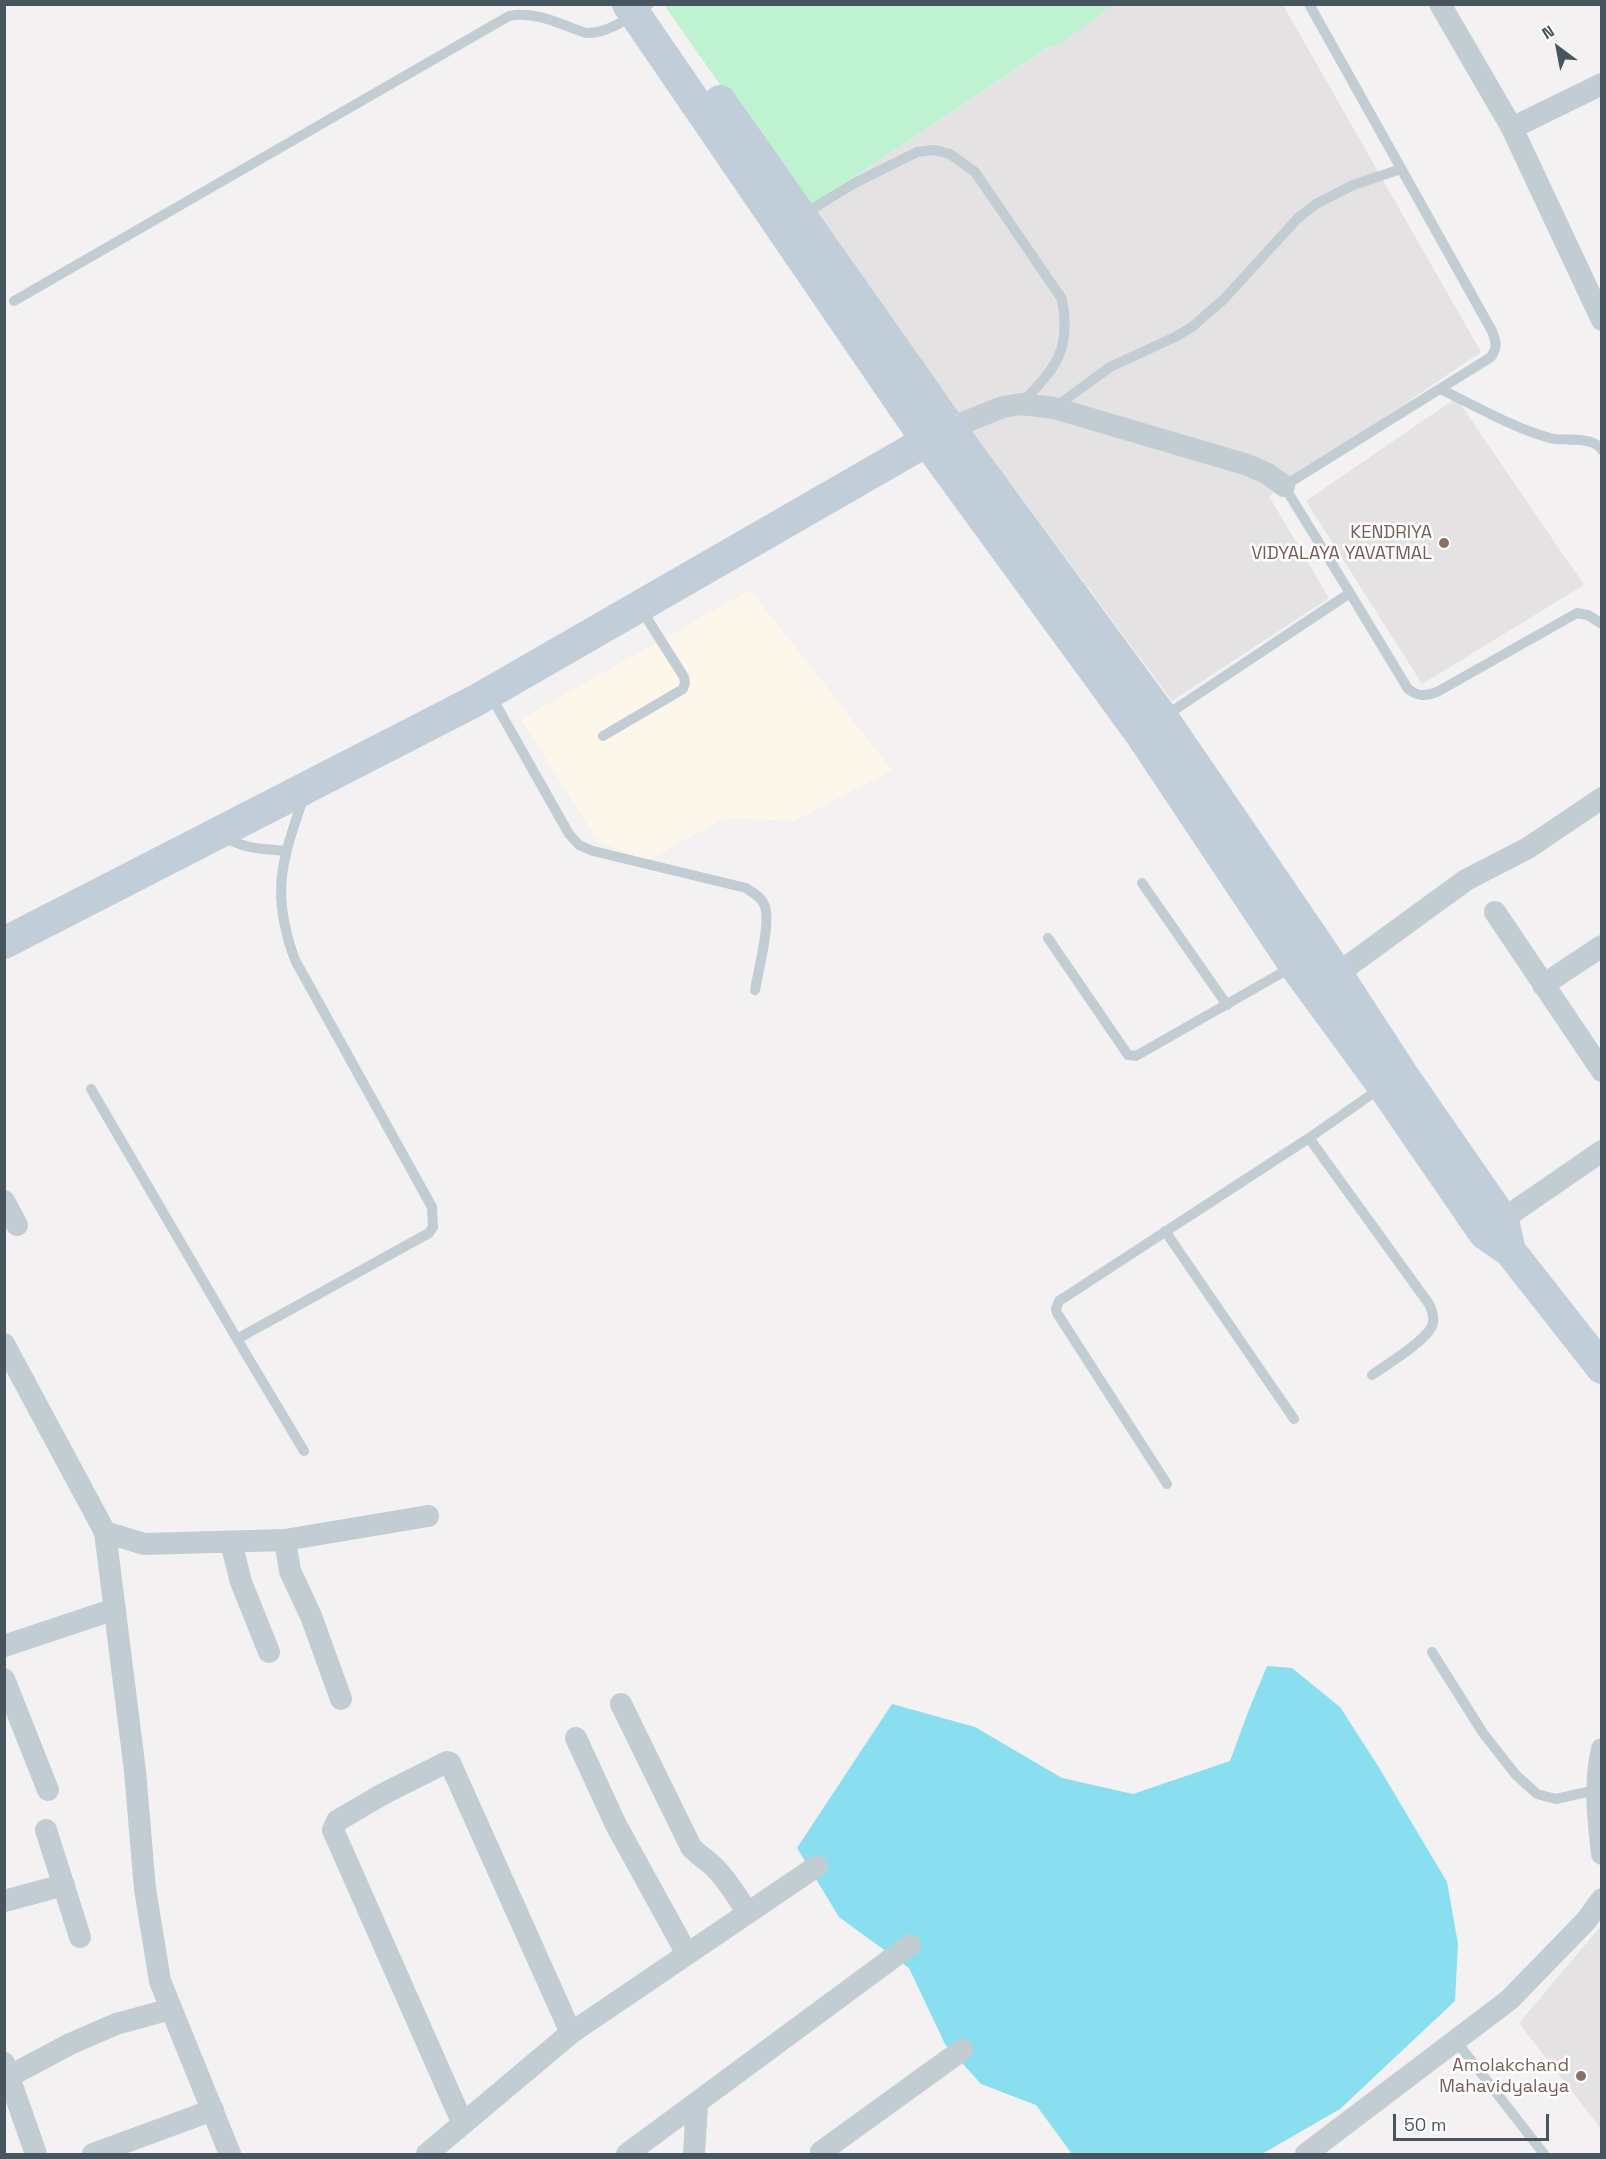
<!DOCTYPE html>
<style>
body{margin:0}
#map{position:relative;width:1606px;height:2159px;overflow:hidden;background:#f3f1f1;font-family:"Space Grotesk",sans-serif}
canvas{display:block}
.frame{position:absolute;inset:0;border:6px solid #47555f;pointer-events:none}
.north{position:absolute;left:1528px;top:18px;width:60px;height:60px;-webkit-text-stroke:4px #fff;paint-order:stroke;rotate:328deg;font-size:16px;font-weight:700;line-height:24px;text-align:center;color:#47555f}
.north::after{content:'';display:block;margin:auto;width:21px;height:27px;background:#47555f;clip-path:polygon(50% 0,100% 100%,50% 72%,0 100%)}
.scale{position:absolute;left:1393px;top:2114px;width:156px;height:27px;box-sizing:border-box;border:3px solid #47555f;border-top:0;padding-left:8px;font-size:18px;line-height:21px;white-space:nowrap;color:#47555f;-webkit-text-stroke:4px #fff;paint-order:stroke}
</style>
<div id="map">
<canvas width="1606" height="2159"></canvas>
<div class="frame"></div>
<div class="north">N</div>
<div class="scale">50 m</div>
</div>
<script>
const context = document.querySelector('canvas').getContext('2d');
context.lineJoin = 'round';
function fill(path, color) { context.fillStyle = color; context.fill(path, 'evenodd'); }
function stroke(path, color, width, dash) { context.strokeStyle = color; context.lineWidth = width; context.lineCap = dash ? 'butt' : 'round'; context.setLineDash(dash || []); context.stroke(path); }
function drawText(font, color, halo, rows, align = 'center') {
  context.font = font + ' "Space Grotesk",sans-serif'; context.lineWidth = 5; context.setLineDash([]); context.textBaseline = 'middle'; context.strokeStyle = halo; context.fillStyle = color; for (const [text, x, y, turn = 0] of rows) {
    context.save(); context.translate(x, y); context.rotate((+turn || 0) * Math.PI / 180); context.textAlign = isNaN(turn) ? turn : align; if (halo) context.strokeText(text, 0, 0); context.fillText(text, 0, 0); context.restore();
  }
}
const commercial = new Path2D(`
 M750,590L892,770L794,821L725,818L646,861L598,841L521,719Z`);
const education = new Path2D(`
 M1113,5H1283L1481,352L1269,496L1329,598L1172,701L807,208Z
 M1456,398L1584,585L1422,684L1306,501Z
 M1601,1926V2129L1519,2023Z`);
const green = new Path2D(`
 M664,5H1113L1060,44L1049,47L807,208Z`);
const water = new Path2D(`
 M1267,1666L1292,1668L1340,1707L1378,1766L1447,1882L1458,1944L1455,2001L1340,2109L1262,2154H1072L1036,2105L981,2084L945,2044L909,1968L839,1917L797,1848L892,1704L975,1727L1062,1778L1133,1794L1230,1761L1248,1712Z`);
const lane = new Path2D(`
 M1309,4L1492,331C1496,342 1498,347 1491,357L1284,486L1350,593
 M804,214L853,184L917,152L934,150L950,154L975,172L1062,299C1072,351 1055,368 1021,404
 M14,301L509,16C534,10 562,25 586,33C609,34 631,16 649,4
 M1440,389C1474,405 1515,429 1550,438C1566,442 1592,435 1602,450
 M1054,408L1110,367L1175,337L1192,327L1224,299L1298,218L1316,204L1353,185L1401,169
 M491,696L569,834L579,845L593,851L746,888C753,893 761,897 764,904C772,919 758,972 755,990
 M1165,716L1350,593L1408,689C1419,697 1425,696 1437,692L1577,613L1588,615L1602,624
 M603,736L683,689L685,683L684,677L641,609
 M223,836C243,849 262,849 286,851
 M1142,883L1227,1005
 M1048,938L1128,1055L1136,1056L1292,967
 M91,1089L237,1339L429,1233L433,1227L432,1207L295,960C270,892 282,861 304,796
 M1309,1138L1429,1304C1432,1310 1434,1316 1433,1323C1430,1339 1386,1365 1372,1375
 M1165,1231L1294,1419
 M237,1339L304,1451
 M1167,1484L1057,1313L1056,1309L1059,1301L1309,1138L1382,1087
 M1432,1652L1483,1733L1516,1775L1537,1794L1556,1799L1596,1790
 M1456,2041L1544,2154`);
const street = new Path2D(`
 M1440,4L1512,128L1602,320
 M1512,128L1602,84
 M950,428L1003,407L1021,404L1054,408L1248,465L1268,474L1284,486
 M1495,912L1602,1071
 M1326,982L1466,880L1528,848L1602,798
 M1543,985L1602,946
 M4,1201L17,1225
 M1490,1228L1602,1151
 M4,1344L105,1532L135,1771L145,1889L160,1981L230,2154
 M105,1532L144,1544L285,1540L428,1516
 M285,1540L290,1571L311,1616L341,1699
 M231,1542L241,1582L269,1652
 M4,1646L115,1609
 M4,1679L48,1790
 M621,1704L691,1847C698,1855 706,1859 713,1866C727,1879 737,1897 748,1913
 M576,1738L616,1825L687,1954
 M1602,1749C1594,1784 1598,1818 1602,1854
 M46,1830L80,1937
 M4,1901L64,1885
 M4,2063L36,2154
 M4,2079L70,2044L116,2024L171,2009
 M463,2124L333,1830L337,1821L383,1794L447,1762L450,1763L571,2033
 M93,2154L213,2110
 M427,2154L571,2033L817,1866
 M627,2154L910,1945
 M694,2154L697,2103
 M821,2154V2152L962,2050
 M1306,2154L1509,2000L1586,1921L1602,1899`);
const secondary = new Path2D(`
 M628,4L927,441L1140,733L1295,966L1383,1086L1484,1233L1510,1251L1602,1368
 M720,101L950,428L1162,717L1320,948L1402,1074L1503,1220L1510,1251
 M4,943L475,701L944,431`);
const markers = [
 [1444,543,6,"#8d6e63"],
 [1581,2076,6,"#8d6e63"]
];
const educationNames = [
 ["KENDRIYA",1432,533],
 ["VIDYALAYA YAVATMAL",1432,554],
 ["Amolakchand",1569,2066],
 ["Mahavidyalaya",1569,2087]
];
fill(commercial, '#fdf7eb');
fill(education, '#e4e2e3');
fill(green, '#bef2d0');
fill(water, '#89def0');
stroke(lane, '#c1ccd3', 10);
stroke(street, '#c1ccd3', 22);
stroke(secondary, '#c1cdd8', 32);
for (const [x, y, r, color] of markers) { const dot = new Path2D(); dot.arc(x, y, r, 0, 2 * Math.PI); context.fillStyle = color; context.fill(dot); stroke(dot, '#fff', 2); }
drawText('18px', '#785e54', '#fff', educationNames, 'right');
</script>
